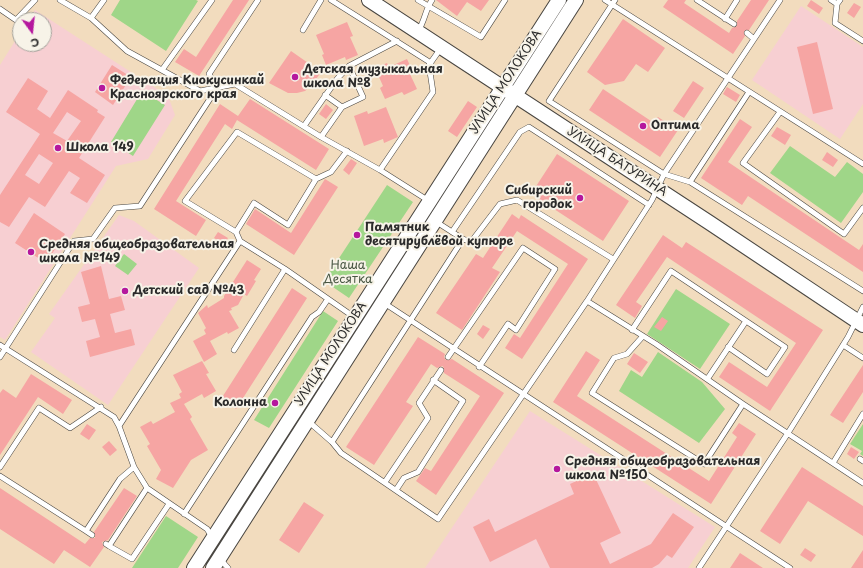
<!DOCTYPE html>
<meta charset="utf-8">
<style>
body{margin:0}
#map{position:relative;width:863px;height:568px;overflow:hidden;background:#f2dcbe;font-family:"Playpen Sans",sans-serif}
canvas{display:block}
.north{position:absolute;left:12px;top:12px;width:40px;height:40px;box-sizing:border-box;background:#f7f3e8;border:1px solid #a5a39c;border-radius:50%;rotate:165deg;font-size:11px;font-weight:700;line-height:16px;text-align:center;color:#2b2b2b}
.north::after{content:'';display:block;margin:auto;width:14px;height:18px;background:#b5179e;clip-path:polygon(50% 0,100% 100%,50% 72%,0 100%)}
</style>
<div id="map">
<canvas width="863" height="568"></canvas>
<div class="north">С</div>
</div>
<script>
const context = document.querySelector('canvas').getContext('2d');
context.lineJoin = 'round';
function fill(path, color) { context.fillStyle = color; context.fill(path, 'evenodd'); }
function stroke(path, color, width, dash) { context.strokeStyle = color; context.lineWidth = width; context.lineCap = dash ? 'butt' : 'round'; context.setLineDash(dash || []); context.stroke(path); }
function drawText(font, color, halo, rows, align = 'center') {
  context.font = font + ' "Playpen Sans",sans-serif'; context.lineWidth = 4; context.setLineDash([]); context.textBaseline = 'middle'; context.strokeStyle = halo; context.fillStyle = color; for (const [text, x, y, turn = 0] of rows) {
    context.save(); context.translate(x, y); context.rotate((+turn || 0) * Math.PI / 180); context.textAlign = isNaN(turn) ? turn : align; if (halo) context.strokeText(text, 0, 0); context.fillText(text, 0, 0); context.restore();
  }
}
const built = new Path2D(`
 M801,6L863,47V104L840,139L752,80Z
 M35,10L168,96L175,115L148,159L116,166L5,340L0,337V65L20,33V44H44V20H28Z
 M119,215L134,221L199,268L108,405L31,352L55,318L49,314Z
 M530,411L715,527L688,568H425Z`);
const green = new Path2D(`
 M120,0H196L198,1L166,51L111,15Z
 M142,91L165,105L133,156L111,142Z
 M790,146L835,177L847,162L863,174V192L841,223L770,173Z
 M387,185L413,202L349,298L324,281Z
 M124,254L137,264L128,275L115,266Z
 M676,289L730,324L700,369L647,334Z
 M323,311L338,321L269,428L254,420Z
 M658,352L702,382L725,409L699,443L619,391L631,370L642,377Z
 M863,424V456L860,454L862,451L850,444Z
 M166,516L198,537L178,568H132Z`);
const building = new Path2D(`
 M233,0H249L199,76L175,62L184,49L196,57Z
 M436,0H489L481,11L467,2L457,16Z
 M668,0H686L684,3L729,33L732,28L737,26V21L751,0H769L749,30L744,31L745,36L733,54L663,7Z
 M811,0L823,8L819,14L807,6Z
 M854,3L861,7L854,18L847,13Z
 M623,19L665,48L648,72L636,64L624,81L605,85L587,72Z
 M347,22L353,36L350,37L358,55L346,60L345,57L326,65L322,55L324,54L316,35Z
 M817,42L833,109L813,114L797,47Z
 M291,51L321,72L312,85L305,91L297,93H288L269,83Z
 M407,59L412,70L409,72L417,89L404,95L402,92L385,99L380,88L383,86L375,68L387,63L389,67Z
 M112,65L131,77L113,105L95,92Z
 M28,78L48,91L37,109L50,118L68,90L98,110L97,112L105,117L79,158L105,175L87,203L70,193L80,178L69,171L45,207L29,197L9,227L0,222V195L40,134L6,112ZM67,112L81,121L67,141L53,133ZM39,154L53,163L39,184L25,175Z
 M693,81L704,88L684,118L673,111Z
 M727,87L740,95L736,102L723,94Z
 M603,89L654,123L658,117L678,130L660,157L589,110Z
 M250,99L329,149L316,170L237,120L232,129L225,124L176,201L206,220L196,236L154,209L220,104L238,116Z
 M468,101L477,107L457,137L448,131Z
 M326,104L333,110L326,119L319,114Z
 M386,107L398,137L384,143L383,139L364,146L354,116L367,111L368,114Z
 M740,119L752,127L728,162L859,250L863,244V272L748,196L742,205L701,178Z
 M777,127L791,135L785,145L771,136Z
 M827,152L838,160L833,167L822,160Z
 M557,154L629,201L603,241L531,194Z
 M351,159L357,163L349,175L343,170Z
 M325,179L338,187L294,255L246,224L255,209L291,233Z
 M34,213L65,234L46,263L15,243Z
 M512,214L519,219L521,215L588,259L522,359L505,348L514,334L520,338L568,264L517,231L492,268L500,272L462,330L436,313L476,254L483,258Z
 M218,232L228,238L224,244L214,238Z
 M663,235L682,248L686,242L823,330L770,411L719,377L729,362L767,387L796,343L667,257L636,302L642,306L635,318L616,305Z
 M247,260L261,269L254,280L256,281L247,296L244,294L238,305L231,308L232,310L229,311L239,328L228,334L227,332L210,341L217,354L204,362L193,341L206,334L204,330L206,328L198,313L207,305L208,308L224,298V296Z
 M101,266L109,299L121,296L125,310L110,314L115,333L131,329L135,345L90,357L86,341L100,337L95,319L82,322L78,307L90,304L81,272Z
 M292,288L307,298L236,409L221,399Z
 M662,317L668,321L661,331L654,327Z
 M483,325L490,329L483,339L477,334Z
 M418,337L445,354L444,357L446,360L452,359L504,393L436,495L416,481L425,468L431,471L480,396L444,373L443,366L437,368L431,364L406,402L413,406L374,465L346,447Z
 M586,351L600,360L577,396L709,481L737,437L732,433L739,423L756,434L711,504L553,402Z
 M634,353L648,362L640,373L627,364Z
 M202,361L209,373L206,374L216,391L204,398L202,394L184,404L192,417L190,419L208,450L191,460L173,488L156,479L161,470L147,446L150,444L140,427L151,421L153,424L175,412L170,403L181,398L179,394L182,392L173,375Z
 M863,365V392L843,423L830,415Z
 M31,374L72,400L63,414L38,397L0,455V393L3,389L16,398Z
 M87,424L96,430L89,440L80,434Z
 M109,441L117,450L110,456L102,447Z
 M851,447L859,452L854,459L847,454Z
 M802,467L863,506V536L808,501L780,544L760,531Z
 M593,473L621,533L600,543L610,564L651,544L673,513L694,527L672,558L667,555L659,564L652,568H550L536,539L490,562L473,527L489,519L495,532L574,494L570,484Z
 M0,488L85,544L90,538H95L94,532L124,488L137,496L108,540L102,542L104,547L90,567L64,550L54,564L0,529Z
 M304,502L324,515L299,553L279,540Z
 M805,548L816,555L811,562L800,555Z
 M863,550V568H851Z
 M740,553L763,568H730Z`);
const lane = new Path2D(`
 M60,0L91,18L127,51L200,91L235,84L321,137L380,170
 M331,0L431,63
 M418,0L481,37L505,0
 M605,0L863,164
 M615,0L549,101L664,174L690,182L863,291
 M697,0L734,24
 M831,0L837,4
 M840,0L837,4L835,23L863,41
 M0,9L16,20L35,0
 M91,18L104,0
 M725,19L737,0
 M303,30L321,0
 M418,31C425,21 425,10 432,0
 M747,33L754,39
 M162,70L212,0
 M325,95L342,107
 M780,112L743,163L844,234L863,208
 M304,126L337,79L349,66L397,41
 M321,137L342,107L363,97L349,66
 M316,179L331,172L347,151
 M690,182L749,92
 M429,201L380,170L433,92L429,65L441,48
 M435,221L463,239L471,242L500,204L517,200L613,259
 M236,232L185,201L237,132L316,179L288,225L254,203L236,232L240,241
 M452,232L520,132L529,127L649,205
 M587,301L656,344L743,404L863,483
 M384,303L790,568
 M632,330L671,271L785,347L767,374L728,347
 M643,336L627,354L614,358L592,393L704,464L743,404
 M0,345L114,417L119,426L134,467L147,488L207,529L213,538
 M843,345L863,358
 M234,350L285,269
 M0,357L74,241L93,239L115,208L140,206L217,88L209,74L258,0
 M448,357L523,248L555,269L516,330L508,324L479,367
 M708,378L746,321
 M308,421L332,442L341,453L438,519L587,301L652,200L664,174L780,0
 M119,426L240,241L285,269L354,317
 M332,442L463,239
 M860,459L863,461
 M833,463L863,414
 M0,467L39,408L70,428L101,407
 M0,476L86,531L120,479L134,467
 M385,482L428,418L419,403L441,370
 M396,490L404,478L418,472L463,401L433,380
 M184,514L312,317L319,312L328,299
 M86,531L92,535
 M106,544L109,546L147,488
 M109,546L132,559L169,504
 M220,559L228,568
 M699,568L788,433L848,337L863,307`);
const secondary = new Path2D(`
 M369,0L710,223L863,325
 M194,568L559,0
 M213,568L576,0`);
const markers = [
 [295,77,4,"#b5179e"],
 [102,88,4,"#b5179e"],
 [643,126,4,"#b5179e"],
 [58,148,4,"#b5179e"],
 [580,198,4,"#b5179e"],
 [357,235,4,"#b5179e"],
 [31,252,4,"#b5179e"],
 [125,291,4,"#b5179e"],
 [275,403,4,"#b5179e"],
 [557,469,4,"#b5179e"]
];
const poiNames = [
 ["Детская музыкальная",303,70],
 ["школа №8",303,84],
 ["Федерация Киокусинкай",110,81],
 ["Красноярского края",110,95],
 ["Оптима",651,126],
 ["Школа 149",66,148],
 ["Сибирский",572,191,"right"],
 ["городок",572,205,"right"],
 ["Памятник",365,228],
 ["десятирублёвой купюре",365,242],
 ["Средняя общеобразовательная",39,245],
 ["школа №149",39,259],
 ["Детский сад №43",133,291],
 ["Колонна",267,403,"right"],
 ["Средняя общеобразовательная",565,462],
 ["школа №150",565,476]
];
const streetNames = [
 ["УЛИЦА МОЛОКОВА",506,82,-57],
 ["УЛИЦА БАТУРИНА",617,162,33],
 ["УЛИЦА МОЛОКОВА",331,354,-57]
];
const parkNames = [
 ["Наша",348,266],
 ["Десятка",348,280]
];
fill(built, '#f7cfd2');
fill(green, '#9fd688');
fill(building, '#f6a5a3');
stroke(lane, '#494641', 6);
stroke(secondary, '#494641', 16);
stroke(lane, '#fff', 5);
stroke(secondary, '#fff', 14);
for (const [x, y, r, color] of markers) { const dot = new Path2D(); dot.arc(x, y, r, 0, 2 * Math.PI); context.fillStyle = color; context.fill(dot); stroke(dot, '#f7f3e8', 1.5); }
drawText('bold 12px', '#2b2b2b', '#f7f3e8', poiNames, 'left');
drawText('12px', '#2b2b2b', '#f7f3e8', streetNames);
drawText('12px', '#485642', '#f7f3e8', parkNames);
</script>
